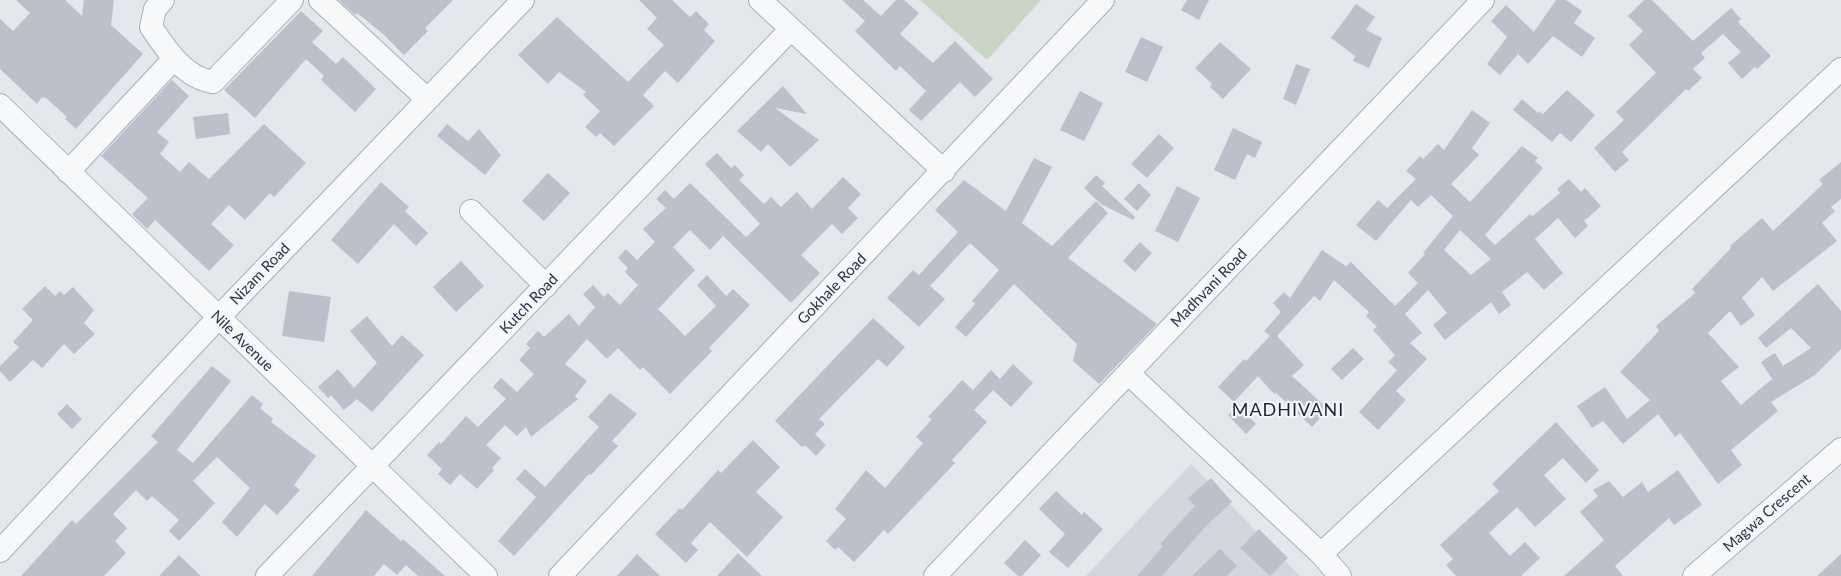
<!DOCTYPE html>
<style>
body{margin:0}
canvas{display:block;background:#e4e7ec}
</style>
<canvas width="1841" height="576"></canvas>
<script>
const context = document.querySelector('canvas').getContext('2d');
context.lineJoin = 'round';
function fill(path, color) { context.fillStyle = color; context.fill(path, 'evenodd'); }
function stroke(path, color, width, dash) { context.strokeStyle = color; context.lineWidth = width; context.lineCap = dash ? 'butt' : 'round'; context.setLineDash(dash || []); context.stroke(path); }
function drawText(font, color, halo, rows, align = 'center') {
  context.font = font + ' Lato,sans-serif'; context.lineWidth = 4.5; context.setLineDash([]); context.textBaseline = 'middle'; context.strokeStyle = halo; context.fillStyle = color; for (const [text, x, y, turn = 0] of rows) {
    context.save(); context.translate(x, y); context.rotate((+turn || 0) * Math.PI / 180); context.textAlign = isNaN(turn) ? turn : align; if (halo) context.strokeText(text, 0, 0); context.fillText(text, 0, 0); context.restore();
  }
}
const built = new Path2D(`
 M1191,464L1300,576H1086Z`);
const green = new Path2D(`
 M920,0H1041L987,60Z`);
const building = new Path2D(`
 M16,0H65L82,16L84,0H114L111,25L143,54L76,129L65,119L67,117L46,98L42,97L37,104L0,69V19L13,31L30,13Z
 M339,0H453L425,28L428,31L404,55L382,33L357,13L355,15Z
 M639,0H672L690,17L696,11L709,24L704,30L715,41L678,83L665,71L643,95L654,106L614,146L600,133L596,137L585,127L600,111L583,95L586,92L559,72L548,84L518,55L557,17L628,82L664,45L647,29L657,18Z
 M842,0H863L881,16L896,0H904L919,13L900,34L933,63L955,41L993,79L975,97L960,82L921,121L909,110L926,91L900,66L896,71L855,31L865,21Z
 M1187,0H1209L1199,20L1181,10Z
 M1556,0H1566L1582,11L1574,23L1595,38L1582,57L1553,36L1528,64L1518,54L1500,75L1487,64L1507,37L1491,21L1506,5L1534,32Z
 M1644,0H1652L1693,41L1731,8L1741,19L1738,22L1771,56L1757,69L1755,67L1742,79L1728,63L1741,52L1723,34L1701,53L1705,58L1693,69L1702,78L1688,91L1686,89L1622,152L1629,160L1615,172L1594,148L1624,120L1616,112L1656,73L1629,45L1643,31L1628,16Z
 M1356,4L1375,17L1366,30L1382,38L1369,68L1353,61L1355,56L1331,38Z
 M301,11L323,31L312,42L336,64L343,57L376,89L355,112L321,80L324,76L306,59L255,118L224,90Z
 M1141,37L1163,47L1147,82L1125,72Z
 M1220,42L1251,69L1223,99L1210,87L1212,84L1195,68Z
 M1296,64L1310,69L1296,105L1283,99Z
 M172,80L189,96L157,132L169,142L160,154L180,172L189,162L209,179L264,124L306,163L274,197L270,193L245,220L229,205L211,224L234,245L209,271L155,220L147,229L132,214L148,198L101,156Z
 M783,86L807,114L775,108L819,140L790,167L768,144L761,152L737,131Z
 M1567,90L1595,115L1571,142L1560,133L1552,142L1513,110L1522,99L1538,113L1539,111L1543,114Z
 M1080,91L1103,103L1084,141L1060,130Z
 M1472,110L1490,123L1472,148L1479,155L1451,184L1470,202L1522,146L1538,158L1535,161L1543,168L1485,235L1495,245L1530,214L1532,216L1535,214L1560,193L1557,189L1569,179L1581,192L1585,188L1601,206L1584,221L1588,226L1575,238L1558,218L1535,239L1563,273L1544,290L1527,272L1502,292L1511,305L1499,314L1491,302L1445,340L1433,325L1447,313L1428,290L1405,314L1422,333L1410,343L1427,359L1396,391L1406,400L1378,430L1359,412L1397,370L1388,362L1395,355L1373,330L1377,327L1366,316L1369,312L1334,280L1320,301L1314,296L1277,336L1304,365L1292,376L1328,409L1312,427L1276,393L1274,394L1258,376L1234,402L1218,387L1244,359L1246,361L1270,336L1264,331L1281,312L1273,303L1284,292L1290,298L1322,250L1346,266L1351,262L1395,306L1418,283L1408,273L1425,254L1423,253L1453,216L1431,195L1418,207L1411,200L1376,241L1356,225L1378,200L1387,208L1416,179L1406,171L1420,156L1423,159L1438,144L1444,150ZM1460,230L1491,259L1471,275L1444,250Z
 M228,113L230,134L196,139L193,117Z
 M447,124L468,141L479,129L501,155L485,175L437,136Z
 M1233,128L1262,142L1255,158L1247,154L1235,180L1214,170Z
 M1159,134L1174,148L1147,178L1131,164Z
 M717,153L731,168L735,165L744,175L739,180L764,204L771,197L781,207L797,192L812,209L843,177L861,194L848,208L858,218L842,234L832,224L801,255L820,273L791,303L723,236L710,250L690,230L673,247L695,270L658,309L685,336L716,306L697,285L707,275L726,296L733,289L750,305L709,348L712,351L670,394L643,367L640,370L618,348L607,359L587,339L565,364L587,381L575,396L578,399L531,437L526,427L517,436L505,425L486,445L501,458L492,468L494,470L477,489L460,474L450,485L438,474L442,469L427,455L439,442L441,444L466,416L478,427L506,399L493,387L501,378L517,392L534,374L519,360L530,348L526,344L538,331L544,337L569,314L579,326L595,307L583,294L593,285L604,297L608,293L620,305L638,285L625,272L628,268L618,258L626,249L637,260L655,242L643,229L666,208L656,199L665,190L674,199L690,183L746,237L760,224L705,164Z
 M1034,158L1052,167L1022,223L1052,246L1096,201L1108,213L1068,258L1157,324L1099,384L1073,361L1077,344L1014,284L966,337L955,327L975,304L972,301L999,270L970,243L930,286L945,299L919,327L887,298L913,270L919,275L958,232L935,210L964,180L1006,211Z
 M1841,162V199L1831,207L1835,211L1822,223L1837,241L1773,291L1762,277L1742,298L1755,315L1741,326L1730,311L1708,333L1739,367L1721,381L1741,405L1772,379L1761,362L1775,353L1783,366L1811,348L1791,328L1766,348L1758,338L1818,284L1841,311V349L1815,375L1771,402L1778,411L1731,450L1742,465L1718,484L1680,433L1675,437L1658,414L1623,444L1603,421L1592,428L1577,406L1605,387L1627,419L1650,400L1620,372L1659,331L1656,326L1695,293L1692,289L1731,248L1730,246L1762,218L1773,231L1823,184L1819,180Z
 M548,173L570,193L544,221L522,201Z
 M1096,175L1105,183L1102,186L1135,217L1133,220L1101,204L1084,188Z
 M381,182L409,207L405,211L428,233L416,246L394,224L358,264L331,240Z
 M1139,183L1151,195L1137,211L1124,199Z
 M1177,186L1200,198L1178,242L1155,231Z
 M1140,242L1152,253L1135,272L1123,261Z
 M461,261L484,286L456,312L433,287Z
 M45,286L55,296L60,291L64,295L73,287L94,310L84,323L95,334L74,354L64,344L42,368L33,360L10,382L0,371V366L19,347L13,342L33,320L22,309Z
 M289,291L331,297L324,342L282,336Z
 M367,316L392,346L402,335L424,355L372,412L357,399L344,410L331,395L328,398L318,387L338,369L354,388L377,363L350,331Z
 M873,318L905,347L887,367L878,359L819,419L825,424L815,434L826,445L816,456L805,445L802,447L775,421Z
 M1353,348L1364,359L1342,380L1331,369Z
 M1013,364L1033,383L1011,407L993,390L974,410L987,422L952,460L955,463L888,534L884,530L854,562L838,547L835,550L826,541L846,519L835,509L866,470L885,488L923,443L916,437L932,419L928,417L962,380L973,390L991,370L1000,379Z
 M212,366L231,381L177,450L193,463L252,395L263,404L260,408L273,419L271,422L316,456L294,485L300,490L277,515L265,504L237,537L222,522L250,488L217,457L193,481L215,503L179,541L169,531L179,520L152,496L147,501L136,490L113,514L127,528L115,541L126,553L104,576H21L72,520L76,524L158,442L151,436Z
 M610,393L637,414L612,441L618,446L591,475L589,474L514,556L498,541L536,497L516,479L525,469L545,487L599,427L588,417Z
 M67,404L82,419L72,429L57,414Z
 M1238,405L1256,424L1246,434L1228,415Z
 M1556,422L1599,470L1586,483L1563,458L1544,475L1566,499L1535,527L1517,507L1489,533L1510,556L1525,542L1540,558L1521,576H1456L1446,565L1453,559L1440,545L1499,491L1492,484Z
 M753,440L780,467L756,492L783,517L747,557L710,522L691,543L698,550L686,563L655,534L680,508L682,510L718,470L721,473Z
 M1678,470L1702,505L1674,525L1669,518L1615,566L1623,576H1564L1604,540L1580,512L1598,496L1593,490L1609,481L1623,497L1642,482L1648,492Z
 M1211,478L1232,502L1206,526L1162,576H1137L1163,546L1160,544L1195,506L1188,498Z
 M1056,491L1082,515L1084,512L1103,529L1068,568L1049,552L1065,534L1039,509Z
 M366,510L401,541L403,539L445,576H418L406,565L397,575L384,564L374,576H312Z
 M1259,529L1288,558L1270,576L1240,548Z
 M1025,540L1041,555L1022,576H1018L1004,563Z
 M1220,549L1237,566L1227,576H1192Z
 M738,553L762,576H717Z
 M637,554L660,576H617Z
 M1841,554V576H1817Z
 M179,555L201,576H159Z`);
const minor = new Path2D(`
 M163,0L155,9L151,27C166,49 184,78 213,82L292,0
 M320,0L427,99
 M760,0L944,171
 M0,105L486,576
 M68,172L173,60
 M471,211L546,286
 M1128,373L1321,554L1340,576
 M0,551L218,318L523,0
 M1321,554L1841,69
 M267,576L790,30
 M560,576L1103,0
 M935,576L1483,0
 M1694,576L1841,449`);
const streetNames = [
 ["Nizam Road",260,274,-46],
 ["Madhvani Road",1209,288,-46],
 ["Gokhale Road",832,289,-46],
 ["Kutch Road",529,304,-46],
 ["Nile Avenue",242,341,44],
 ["Magwa Crescent",1767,513,-41]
];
const quarterNames = [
 ["MADHIVANI",1288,410]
];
fill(built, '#d2d6de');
fill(green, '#c9d6c5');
fill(building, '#bbc0ca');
stroke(minor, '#a9aeb7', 24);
stroke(minor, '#f7f8fa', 22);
drawText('15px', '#2b3445', '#f4f6f9', streetNames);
context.letterSpacing = '1px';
drawText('18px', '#1d2536', '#f4f6f9', quarterNames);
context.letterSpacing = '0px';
</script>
